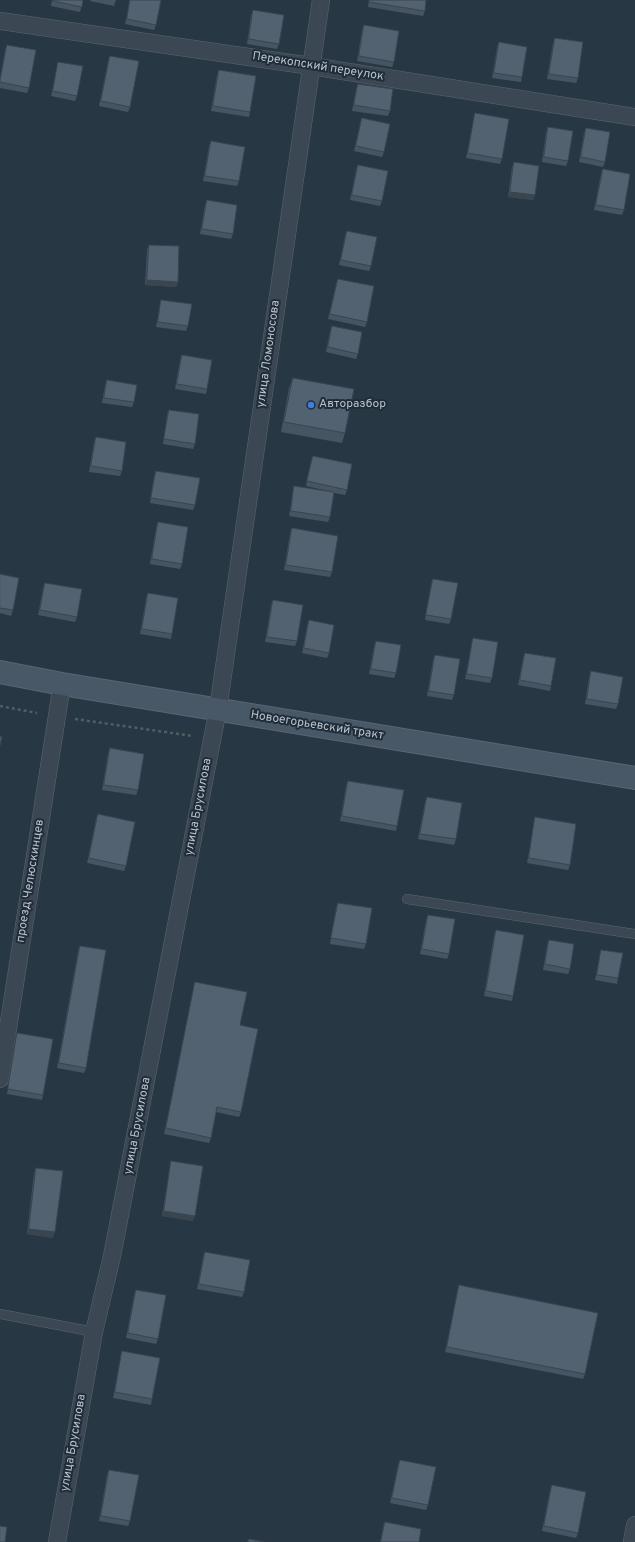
<!DOCTYPE html>
<meta charset="utf-8">
<style>
body{margin:0}
canvas{display:block;background:#273744}
</style>
<canvas width="635" height="1542"></canvas>
<script>
const context = document.querySelector('canvas').getContext('2d');
context.lineJoin = 'round';
function stroke(path, color, width, dash) { context.strokeStyle = color; context.lineWidth = width; context.lineCap = dash ? 'butt' : 'round'; context.setLineDash(dash || []); context.stroke(path); }
function fill(path, color) { context.fillStyle = color; context.fill(path, 'evenodd'); }
function drawText(font, color, halo, rows, align = 'center') {
  context.font = font + ' Overpass,sans-serif'; context.lineWidth = 4; context.setLineDash([]); context.textBaseline = 'middle'; context.strokeStyle = halo; context.fillStyle = color; for (const [text, x, y, turn = 0] of rows) {
    context.save(); context.translate(x, y); context.rotate((+turn || 0) * Math.PI / 180); context.textAlign = isNaN(turn) ? turn : align; if (halo) context.strokeText(text, 0, 0); context.fillText(text, 0, 0); context.restore();
  }
}
const path = new Path2D(`
 M0,706L37,713
 M75,719L193,736`);
const lane = new Path2D(`
 M407,899L635,934
 M0,1314L94,1332`);
const street = new Path2D(`
 M0,21L311,66L635,117
 M0,1079L62,684
 M57,1542L94,1332L112,1256L218,709L321,0
 M632,1542L635,1525`);
const secondary = new Path2D(`
 M0,672L62,684L635,778`);
const wall = new Path2D(`
 M52,0H83L80,12L51,6Z
 M90,0H116L114,6L90,1Z
 M130,0H161L156,25L154,30L125,24Z
 M369,0H426L425,11L423,16L368,7Z
 M253,10L279,44L277,49L247,44L251,15Z
 M364,25L394,62L392,67L357,61L362,30Z
 M555,38L578,78L576,83L547,79L553,43Z
 M499,42L522,77L521,82L492,78L497,47Z
 M7,45L29,88L27,93L0,88V78L5,50Z
 M110,56L130,107L128,112L99,106L108,61Z
 M58,62L77,96L75,101L51,96L57,67Z
 M219,70L250,112L249,117L211,111L217,75Z
 M358,84L390,111L388,116L352,111L356,89Z
 M475,113L502,159L500,164L466,158Z
 M362,118L384,152L382,157L354,151L360,124Z
 M548,127L568,161L566,166L542,162L546,132Z
 M586,128L605,162L603,167L579,162L584,133Z
 M211,141L239,181L237,186L203,181L209,146Z
 M514,162L535,195L533,200L508,197L512,167Z
 M358,165L382,201L380,206L350,200L356,170Z
 M603,169L624,210L622,215L594,210L601,174Z
 M207,200L233,234L231,239L200,234L205,205Z
 M347,231L371,266L369,271L339,265L345,236Z
 M149,245L178,282L176,287L145,285L147,250Z
 M338,279L367,322L365,327L328,319L336,284Z
 M161,300L188,326L186,331L156,327L160,305Z
 M332,326L358,354L356,359L326,352L330,331Z
 M182,355L207,389L206,394L175,389L180,360Z
 M293,378L345,433L342,443L281,432L289,388Z
 M107,380L134,402L132,407L102,403L105,385Z
 M169,410L195,444L193,449L163,444L167,415Z
 M96,437L122,471L120,476L89,472L94,442Z
 M313,456L347,490L345,495L334,493L330,517L328,522L289,516L293,491L294,486L332,492L306,486L311,461Z
 M156,471L195,505L193,510L150,503L154,476Z
 M158,522L182,564L180,569L150,564L156,528Z
 M292,528L332,572L330,577L284,570L290,533Z
 M0,574L13,610L11,616L0,613Z
 M433,579L451,619L449,624L425,620L431,584Z
 M45,583L77,617L75,622L38,615L43,588Z
 M148,593L172,634L171,639L140,634L146,598Z
 M273,600L297,641L295,646L265,642L271,605Z
 M309,620L329,653L327,658L302,653L307,626Z
 M473,638L492,678L490,683L465,679L472,643Z
 M376,641L396,673L394,678L369,674L374,646Z
 M525,653L551,686L550,691L518,685L523,658Z
 M435,655L454,695L452,700L427,696L433,660Z
 M591,671L618,704L616,709L585,704L589,677Z
 M110,748L138,790L136,795L102,790L108,753Z
 M348,781L397,826L396,831L340,821L346,786Z
 M427,797L456,839L454,845L418,839L425,802Z
 M98,814L126,866L124,871L87,863L96,819Z
 M535,817L570,865L568,870L527,863L534,822Z
 M338,903L366,944L364,949L330,944L336,908Z
 M428,915L449,954L447,959L420,954L426,920Z
 M496,930L513,996L512,1001L484,996L494,935Z
 M549,940L570,969L568,974L543,970L547,945Z
 M80,946L86,1068L84,1073L57,1068L78,951Z
 M601,950L618,978L617,984L595,980Z
 M195,982L240,1025L241,1112L239,1117L216,1112L211,1138L209,1143L164,1134L194,987Z
 M17,1033L43,1095L42,1100L7,1094L16,1039Z
 M171,1161L193,1221L162,1216L170,1166Z
 M36,1168L53,1238L27,1234L34,1173Z
 M205,1252L244,1292L242,1297L197,1289L203,1257Z
 M459,1285L585,1374L583,1379L445,1352L458,1291Z
 M136,1290L158,1339L156,1344L126,1338L134,1295Z
 M122,1351L152,1399L151,1405L113,1398L121,1356Z
 M400,1460L428,1505L426,1510L390,1503L398,1465Z
 M109,1470L130,1521L128,1526L99,1521L107,1475Z
 M552,1485L578,1533L576,1538L542,1531L550,1490Z
 M385,1522L419,1542H380L383,1527Z`);
const shadedWall = new Path2D(`
 M510,192L535,195L533,200L508,197Z
 M147,280L178,282L176,287L145,285Z
 M164,1211L195,1216L193,1221L162,1216Z
 M29,1229L55,1232L53,1238L27,1234Z`);
const building = new Path2D(`
 M53,0H83L82,7L53,1Z
 M130,0H161L156,25L127,19Z
 M370,0H426L425,11L369,2Z
 M253,10L284,15L279,44L249,39Z
 M364,25L399,31L394,62L359,56Z
 M555,38L583,42L578,78L549,74Z
 M499,42L527,47L522,77L494,73Z
 M7,45L36,50L29,88L0,82Z
 M110,56L139,61L130,107L101,101Z
 M58,62L83,66L77,96L53,91Z
 M219,70L256,76L250,112L213,106Z
 M358,84L393,89L390,111L354,105Z
 M475,113L509,119L502,159L468,153Z
 M362,118L390,124L384,152L356,146Z
 M548,127L573,131L568,161L544,157Z
 M586,128L610,132L605,162L581,157Z
 M211,141L245,147L239,181L205,176Z
 M514,162L539,166L535,195L510,192Z
 M358,165L388,171L382,201L352,195Z
 M603,169L630,174L624,210L596,205Z
 M207,200L237,205L233,234L202,229Z
 M347,231L377,237L371,266L341,260Z
 M149,245L179,246L178,282L147,280Z
 M338,279L374,286L367,322L330,314Z
 M161,300L192,304L188,326L158,322Z
 M332,326L362,332L358,354L328,347Z
 M182,355L212,360L207,389L177,384Z
 M293,378L354,389L345,433L284,422Z
 M107,380L137,385L134,402L104,398Z
 M169,410L199,414L195,444L164,439Z
 M96,437L126,442L122,471L91,466Z
 M313,456L352,464L347,490L307,481Z
 M156,471L200,478L195,505L151,498Z
 M294,486L334,492L330,517L291,511Z
 M158,522L188,527L182,564L152,559Z
 M292,528L338,536L332,572L286,565Z
 M0,574L19,578L13,610L0,608Z
 M433,579L458,583L451,619L426,615Z
 M45,583L82,589L77,617L40,610Z
 M148,593L178,598L172,634L142,629Z
 M273,600L303,605L297,641L267,637Z
 M309,620L334,625L329,653L304,648Z
 M473,638L498,642L492,678L467,674Z
 M376,641L401,645L396,673L371,669Z
 M525,653L556,658L551,686L520,680Z
 M435,655L460,659L454,695L429,691Z
 M591,671L623,677L618,704L587,699Z
 M0,736L2,737L0,746Z
 M110,748L144,754L138,790L104,785Z
 M348,781L404,790L397,826L342,816Z
 M427,797L462,803L456,839L420,834Z
 M98,814L135,822L126,866L89,858Z
 M535,817L576,824L570,865L529,858Z
 M338,903L372,908L366,944L331,938Z
 M428,915L455,919L449,954L422,949Z
 M496,930L524,935L513,996L486,991Z
 M549,940L574,944L570,969L545,964Z
 M80,946L106,950L86,1068L59,1063Z
 M601,950L623,953L618,978L597,975Z
 M195,982L247,992L240,1025L258,1029L241,1112L217,1107L211,1138L166,1128Z
 M17,1033L53,1039L43,1095L8,1089Z
 M171,1161L203,1166L195,1216L164,1211Z
 M36,1168L63,1171L55,1232L29,1229Z
 M205,1252L250,1260L244,1292L199,1284Z
 M459,1285L598,1313L585,1374L447,1347Z
 M136,1290L166,1295L158,1339L128,1333Z
 M122,1351L160,1358L152,1399L115,1392Z
 M400,1460L436,1467L428,1505L392,1498Z
 M109,1470L139,1475L130,1521L101,1516Z
 M552,1485L586,1492L578,1533L544,1526Z
 M385,1522L421,1529L419,1542H381Z
 M0,1526L7,1527L5,1542H0Z
 M249,1539L264,1542H248Z`);
const markers = [
 [311,405,4,"#3f7fe0"]
];
const streetNames = [
 ["Перекопский переулок",318,67,9],
 ["улица Ломоносова",269,354,-82],
 ["Новоегорьевский тракт",317,726,9],
 ["улица Брусилова",199,807,-79],
 ["проезд Челюскинцев",31,881,-81],
 ["улица Брусилова",138,1126,-79],
 ["улица Брусилова",74,1443,-80]
];
const poiNames = [
 ["Авторазбор",319,405]
];
stroke(lane, '#596671', 10);
stroke(street, '#596671', 18);
stroke(secondary, '#596671', 24);
stroke(path, '#496262', 2.5, [3, 3]);
stroke(lane, '#3b4853', 9);
stroke(street, '#3b4853', 17);
stroke(secondary, '#495866', 22);
fill(wall, '#475461');
fill(shadedWall, '#39454f');
fill(building, '#526271');
stroke(building, '#39454f', 1);
for (const [x, y, r, color] of markers) { const dot = new Path2D(); dot.arc(x, y, r, 0, 2 * Math.PI); context.fillStyle = color; context.fill(dot); stroke(dot, '#202d39', 1.5); }
drawText('12px', '#b8c3cd', '#202d39', streetNames);
drawText('12px', '#b8c3cd', '#202d39', poiNames, 'left');
</script>
